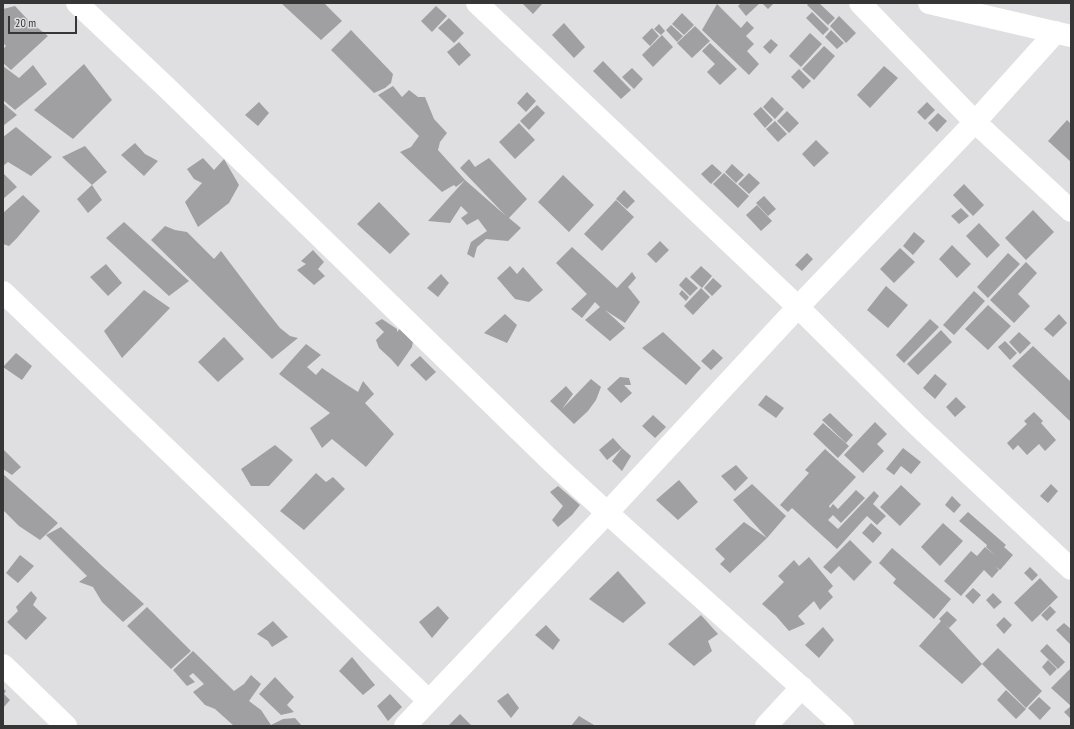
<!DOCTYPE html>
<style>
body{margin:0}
#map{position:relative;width:1074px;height:729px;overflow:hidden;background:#dfdee1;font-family:"PT Sans Narrow",sans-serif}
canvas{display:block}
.frame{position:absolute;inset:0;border:4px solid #363637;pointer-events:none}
.scale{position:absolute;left:8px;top:16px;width:69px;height:18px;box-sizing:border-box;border:2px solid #363637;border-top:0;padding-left:5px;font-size:12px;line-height:14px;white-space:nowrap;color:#363637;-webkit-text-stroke:3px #dfdee1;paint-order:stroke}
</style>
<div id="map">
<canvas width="1074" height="729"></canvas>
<div class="frame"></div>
<div class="scale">20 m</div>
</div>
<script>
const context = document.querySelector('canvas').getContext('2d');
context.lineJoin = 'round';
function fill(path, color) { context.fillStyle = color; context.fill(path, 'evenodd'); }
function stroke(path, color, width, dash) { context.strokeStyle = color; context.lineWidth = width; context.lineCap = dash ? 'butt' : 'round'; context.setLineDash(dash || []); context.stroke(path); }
const building = new Path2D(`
 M281,3H324L342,21L321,40Z
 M522,3H543L533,14Z
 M741,3H760L746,16L738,6Z
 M762,3H774L768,9Z
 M809,3H819L835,18L828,25L807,5Z
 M717,4L741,28L747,21L754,28L746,36L754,44L747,51L759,64L749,75L702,30Z
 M15,6L30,22L48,36L11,70L3,63V49L6,46L3,43V9Z
 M436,6L447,16L432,32L421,21Z
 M812,12L829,29L823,35L806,18Z
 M682,13L694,25L684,35L672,24Z
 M839,16L856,33L846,43L830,26Z
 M449,18L464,33L454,43L438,28Z
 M564,23L585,47L574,58L552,35Z
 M659,24L665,31L661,35L654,29Z
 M671,25L683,36L677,42L666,30Z
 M695,26L710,41L692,58L677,43Z
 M652,28L659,36L650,46L642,38Z
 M351,30L393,74L391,83L385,88L374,93L331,50Z
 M831,30L844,43L837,49L825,37Z
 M810,33L822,44L801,67L789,56Z
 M662,35L673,47L653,67L642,55Z
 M771,39L778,45L770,54L763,47Z
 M459,42L471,55L459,66L447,52Z
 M710,43L737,69L720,85L707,72L715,64L702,51Z
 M824,46L835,56L814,80L802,69Z
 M603,61L631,90L621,99L593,71Z
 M84,64L112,100L73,139L34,110Z
 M33,65L47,84L15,110L3,100V66L19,78Z
 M884,66L898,78L870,108L857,95Z
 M632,68L643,79L634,89L622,77Z
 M799,69L811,81L803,89L791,77Z
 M393,86L402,97L409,90L418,97H425L434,119L447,133L440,142L438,150L465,180L456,187L454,185L442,192L400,152L411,147L419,136L378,95Z
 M527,92L536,101L526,112L517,103Z
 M772,97L784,109L775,119L763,107Z
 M259,102L269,113L258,126L245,115Z
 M927,102L935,110L925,120L917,112Z
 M3,103L17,115L3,126Z
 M537,105L545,113L529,130L520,121Z
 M761,107L773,120L765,128L753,114Z
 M787,111L799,123L789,133L777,121Z
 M938,113L947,121L937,132L928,123Z
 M1067,120L1071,124V162L1048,141Z
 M775,121L787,134L778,142L766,129Z
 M519,123L535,140L515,159L499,142Z
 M16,127L52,157L31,176L8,162L3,166V137Z
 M816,140L829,153L814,167L802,154Z
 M135,143L145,154L158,161L144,176L121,155Z
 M85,146L107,172L92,185L62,157Z
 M203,158L214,170L224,159L239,185L229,203L198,227L185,202L202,183L194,179L187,169Z
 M489,158L527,199L509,218L521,228L508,241L486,239L477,247L474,258L467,254L471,242L487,231L478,219L467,225L461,218L468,213L461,206L450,223L428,221L465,180L506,216L460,168L469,159L475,167Z
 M712,164L722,173L711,184L701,174Z
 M732,164L744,175L736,183L725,172Z
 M3,173L17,187L3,199Z
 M724,173L749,196L738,208L713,184Z
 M749,173L760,183L749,194L738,184Z
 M563,175L594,205L569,232L538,202Z
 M964,184L984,205L973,216L953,195Z
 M92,185L102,200L88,213L77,199Z
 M624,190L635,201L627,209L616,199Z
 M23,195L40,211L17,238L9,246L3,244V213Z
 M764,196L776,209L768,216L756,203Z
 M616,200L634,217L602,251L584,234Z
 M379,202L410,234L390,254L357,224Z
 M757,205L772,221L761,231L746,215Z
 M961,208L969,216L959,224L951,216Z
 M1033,210L1054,232L1026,260L1005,238Z
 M124,222L189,281L169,296L106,238Z
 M979,223L1000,245L987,258L966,236Z
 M165,226L175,230L187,232L214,259L221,251L261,304L280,328L290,336L298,338L272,359L151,240Z
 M914,232L925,241L913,255L903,246Z
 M660,241L669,250L656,263L647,254Z
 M952,245L971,264L957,278L939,259Z
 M572,247L617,288L632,272L636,278L628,287L640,302L625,323L605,310L625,328L610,341L585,320L600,307L595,302L582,318L571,309L587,294L556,263Z
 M900,248L915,262L894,283L880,269Z
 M313,250L324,262L318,269L325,276L314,285L297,270L306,264L301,261Z
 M807,253L813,259L802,271L795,265Z
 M1008,253L1020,264L988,298L977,287Z
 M1026,262L1037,273L1018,294L1030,306L1014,323L990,300Z
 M106,264L122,283L108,296L90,277Z
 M510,266L517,274L523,267L543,290L529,302L515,299L497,278Z
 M701,266L712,276L702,288L690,277Z
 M441,274L449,283L438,297L427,288Z
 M686,277L698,288L690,296L679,285Z
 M713,278L722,286L712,296L704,288Z
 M886,286L908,305L888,328L867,310Z
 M701,288L710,297L693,315L684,306Z
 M144,290L170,308L122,358L104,331Z
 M682,290L689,297L686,301L679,294Z
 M974,291L985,301L954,335L943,325Z
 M988,305L1011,326L988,350L965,329Z
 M505,314L517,325L507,343L484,333Z
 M1059,314L1067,323L1053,337L1044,329Z
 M382,319L397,329V332L402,326L413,341L412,347L398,367L391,359L379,348L376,340L384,332L375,323Z
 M930,319L939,327L904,363L896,355Z
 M941,330L952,342L918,375L907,364Z
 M663,332L701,368L686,385L642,348Z
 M1019,332L1031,343L1020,354L1009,342Z
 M224,337L244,359L218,382L198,362Z
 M1005,341L1017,353L1010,360L998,347Z
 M306,344L321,355L307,367L316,375L322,368L344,383L358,392L363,381L374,394L365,403L394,434L366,467L332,439L322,448L310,428L330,413L279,374Z
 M1033,346L1071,382V422L1012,366Z
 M713,349L723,358L711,370L701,361Z
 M16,353L32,366L22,380L3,367Z
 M420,356L436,372L426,381L410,365Z
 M935,374L947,384L935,399L923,388Z
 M620,377L629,378L631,385H624L632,393L621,403L607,389Z
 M591,379L601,387L596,400L588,411L574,424L550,401L566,386L573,394L562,409Z
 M766,395L784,408L776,418L758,405Z
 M956,397L966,407L955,417L946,407Z
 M1034,412L1043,421L1041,423L1056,440L1045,451L1039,444L1027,455L1018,445L1013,450L1007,443L1027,424L1024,421Z
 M830,413L853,435L846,443L822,420Z
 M653,415L666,427L655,438L642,426Z
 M875,422L887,434L877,444L884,451L863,473L844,455Z
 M823,423L849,446L838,458L813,434Z
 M613,438L622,448L607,460L599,450Z
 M275,445L293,460L269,486H251L241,469Z
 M622,448L631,456L622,471L612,461Z
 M903,448L921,462L911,474L901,466L894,475L886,469Z
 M3,449L21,467L12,475L3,469Z
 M825,449L856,477L829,506L830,508L833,504L838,509L856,490L865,498L841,523L833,515L828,520L838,529L874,491L879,496L873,504L886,516L877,525L867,516L837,549L792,508L788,512L780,505L809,473L805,470Z
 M736,465L748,478L735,491L721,476Z
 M316,473L326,482L333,477L345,489L304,530L280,511Z
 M3,474L58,523L40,540L19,526L3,510Z
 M679,480L698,502L678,520L656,500Z
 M752,484L786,516L767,538L730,573L720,564L725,559L715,549L744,522L767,538L733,500Z
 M1051,484L1058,491L1048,503L1040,496Z
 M901,485L921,504L900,526L880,507Z
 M558,486L580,505L572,515L558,527L552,520L563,506L550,492Z
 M952,496L961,505L954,513L945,505Z
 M968,512L1006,545L1004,547L1013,555L1000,570L995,566L999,570L992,578L984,570L961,596L944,581L971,551L977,556L985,547L996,556L986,547L987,545L959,521Z
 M871,523L882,533L873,543L862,533Z
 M943,523L963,541L940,566L921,547Z
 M61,527L96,560L100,564L144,604L123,622L102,602L93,587L79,582L87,576L46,535Z
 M850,540L872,562L854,581L839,566L831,574L823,567Z
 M892,548L951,599L934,619L893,583L896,579L879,563Z
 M20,555L34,566L18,583L6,573Z
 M809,557L833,586L828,591L833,597L820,610L814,601L798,616L805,624L789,631L776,616L762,604L784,582L778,576L794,560L799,566Z
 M1030,567L1038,575L1032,581L1024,573Z
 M618,571L646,603L623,623L589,599Z
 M1040,578L1058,597L1032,622L1014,603Z
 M973,588L981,595L973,604L965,596Z
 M31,591L37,598L33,605L47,618L26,640L7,622L18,611L16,607Z
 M993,593L1002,602L994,609L986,600Z
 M438,606L449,618L432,638L419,622Z
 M1050,606L1056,612L1047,621L1041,615Z
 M147,607L191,651L171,669L127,626Z
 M947,611L957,620L949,628L945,624L982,664L962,684L919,646L941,621L939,619Z
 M701,615L718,634L708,641L712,651L694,666L668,644Z
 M1004,617L1012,625L1004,634L996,625Z
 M273,621L288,637L272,647L268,641L257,634Z
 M1064,623L1071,629V645L1056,630Z
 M546,625L560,640L553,650L535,635Z
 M823,627L834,640L819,658L805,645Z
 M1047,644L1065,662L1058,669L1040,651Z
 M998,648L1042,691L1026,708L982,664Z
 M193,651L234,691L244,684L251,675L261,684L249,701L261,710L271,725L283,719L295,718L302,726H234L215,709L205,705L193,692L204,684L193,673L189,676L195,682L187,686L173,670Z
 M352,657L375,685L363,695L339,671Z
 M1048,660L1057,669L1050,676L1042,667Z
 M1071,668V719L1064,712L1071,706L1051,688Z
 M275,677L294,697L287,705L294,712L281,715L259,694Z
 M3,688L6,691L4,694L10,700L3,708Z
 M1006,690L1026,709L1016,719L997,700Z
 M508,693L519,708L511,718L497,701Z
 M390,694L402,707L388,721L377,706Z
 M1039,697L1051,708L1040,720L1028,708Z
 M460,714L472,726H448Z
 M579,716L594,725L593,726H571Z`);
const street = new Path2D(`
 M77,3L165,86L551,461C647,551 747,636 843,726
 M477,3L798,307L917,425L1071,569
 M860,3L975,122L1071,211
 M929,3L1071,36
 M3,292L429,701
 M3,665L66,726
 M405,726L607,513L798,307L975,122L1056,32
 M766,726L802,687`);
fill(building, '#a09fa2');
stroke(street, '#fff', 22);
</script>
